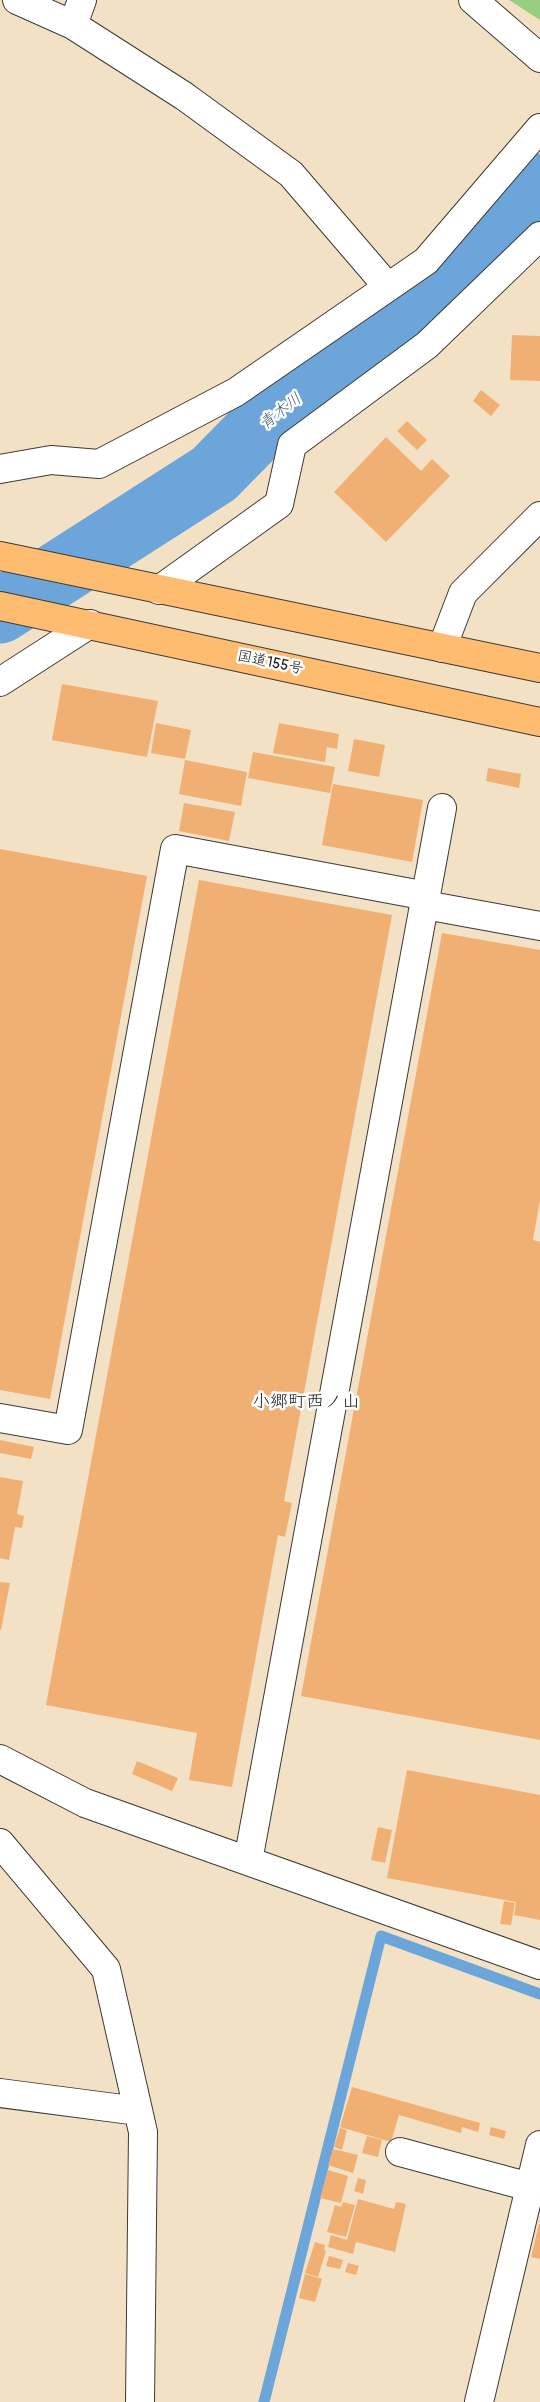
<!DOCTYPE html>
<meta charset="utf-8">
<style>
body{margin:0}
canvas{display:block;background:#f3e1c5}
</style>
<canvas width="540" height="2402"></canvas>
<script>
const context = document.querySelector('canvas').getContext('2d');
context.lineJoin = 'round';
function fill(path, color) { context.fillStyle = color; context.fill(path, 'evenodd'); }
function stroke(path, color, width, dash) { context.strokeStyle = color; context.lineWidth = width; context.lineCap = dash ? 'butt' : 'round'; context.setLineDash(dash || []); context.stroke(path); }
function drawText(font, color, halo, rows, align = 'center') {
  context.font = font + ' Pangolin,"Klee One",sans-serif'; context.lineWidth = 5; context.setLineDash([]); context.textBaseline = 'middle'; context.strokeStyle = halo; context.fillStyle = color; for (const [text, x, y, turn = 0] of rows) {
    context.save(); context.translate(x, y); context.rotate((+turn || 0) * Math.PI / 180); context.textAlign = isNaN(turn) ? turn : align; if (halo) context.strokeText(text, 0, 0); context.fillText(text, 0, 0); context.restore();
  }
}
const green = new Path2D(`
 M509,0H540V20Z`);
const stream = new Path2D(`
 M264,2402L381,1936L540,1994`);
const river = new Path2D(`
 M0,611L214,474L267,420L409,319L540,186`);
const building = new Path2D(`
 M512,335L540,336V381L510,380Z
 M481,390L500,405L491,416L473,401Z
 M407,421L427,440L417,450L397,431Z
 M386,437L421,471L432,459L450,476L386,542L334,492Z
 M62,684L158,701L147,757L52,740Z
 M156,723L191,730L185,759L151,753Z
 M279,723L339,734L337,749L327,747L325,762L273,753Z
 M354,739L385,745L379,777L348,771Z
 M253,752L335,767L330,793L248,778Z
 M185,760L247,772L241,806L179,794Z
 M488,768L521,774L519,788L486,781Z
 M333,784L423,800L412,862L322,845Z
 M184,803L235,812L229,841L179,831Z
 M0,849L147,876L50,1399L0,1390Z
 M199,880L392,915L284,1501L292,1503L285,1537L278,1535L232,1787L189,1780L197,1733L46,1705Z
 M442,933L540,950V1200L533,1240L540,1242V1740L301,1696Z
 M0,1440L34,1447L31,1459L0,1453Z
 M0,1477L23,1481L17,1514L24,1516L22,1528L15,1527L9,1560L0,1558Z
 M0,1582L10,1583L1,1630H0Z
 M137,1761L178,1778L172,1791L132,1774Z
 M407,1770L540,1795V1920L514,1915L516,1902L387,1878Z
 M378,1827L392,1830L385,1863L371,1860Z
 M504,1901L515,1903L511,1925L500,1924Z
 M352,2087L480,2123L478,2132L462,2127L461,2133L399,2115L391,2142L340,2127Z
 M491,2127L506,2131L504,2139L489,2135Z
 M340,2128L347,2130L342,2150L334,2147Z
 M367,2136L382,2140L378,2157L362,2153Z
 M333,2149L358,2155L353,2173L328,2165Z
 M328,2170L348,2176L341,2203L320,2198Z
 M358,2178L366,2180L363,2194L354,2191Z
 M358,2199L394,2209L396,2202L406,2204L395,2252L356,2242L353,2254L328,2247L331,2235L347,2240Z
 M343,2202L355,2205L346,2237L327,2232L335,2205L341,2207Z
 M539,2224H540V2259L531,2257Z
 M315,2242L325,2245L324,2250L326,2251L318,2277L305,2273Z
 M329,2256L343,2260L340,2269L326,2266Z
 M348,2263L359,2266L356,2275L345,2272Z
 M305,2274L322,2279L315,2302L299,2298Z`);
const minor = new Path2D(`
 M17,0L73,25L184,96L291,174L388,287
 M473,0L540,58
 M73,25L82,0
 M0,469L51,460L99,464L236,392L426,261L540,128
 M159,590L279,504L292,445L427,345L540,236
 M442,648L463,593L540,516
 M0,682L90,624
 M425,905L540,926
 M0,1418L68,1430L175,849L427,896
 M0,1759L85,1803L540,1965
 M0,1843L106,1969L143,2132L140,2402
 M248,1861L442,808
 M0,2093L138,2111
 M400,2152L530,2187
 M479,2402L540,2145`);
const highway = new Path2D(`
 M0,556L540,668
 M0,606L540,722`);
const streetNames = [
 ["国道155号",270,663,12]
];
const waterNames = [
 ["青木川",281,412,-38]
];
const quarterNames = [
 ["小郷町西ノ山",306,1402]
];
fill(green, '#98ce7f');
stroke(stream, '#6ba5da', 11);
stroke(river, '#6ba5da', 65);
fill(building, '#f0af73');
stroke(minor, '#3c3a35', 30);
stroke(highway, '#3c3a35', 30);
stroke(minor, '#fff', 28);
stroke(highway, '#febc70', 28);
drawText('15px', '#1c1c1c', '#fff', streetNames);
drawText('italic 16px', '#44607b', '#fff', waterNames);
drawText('18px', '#1c1c1c', '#fff', quarterNames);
</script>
